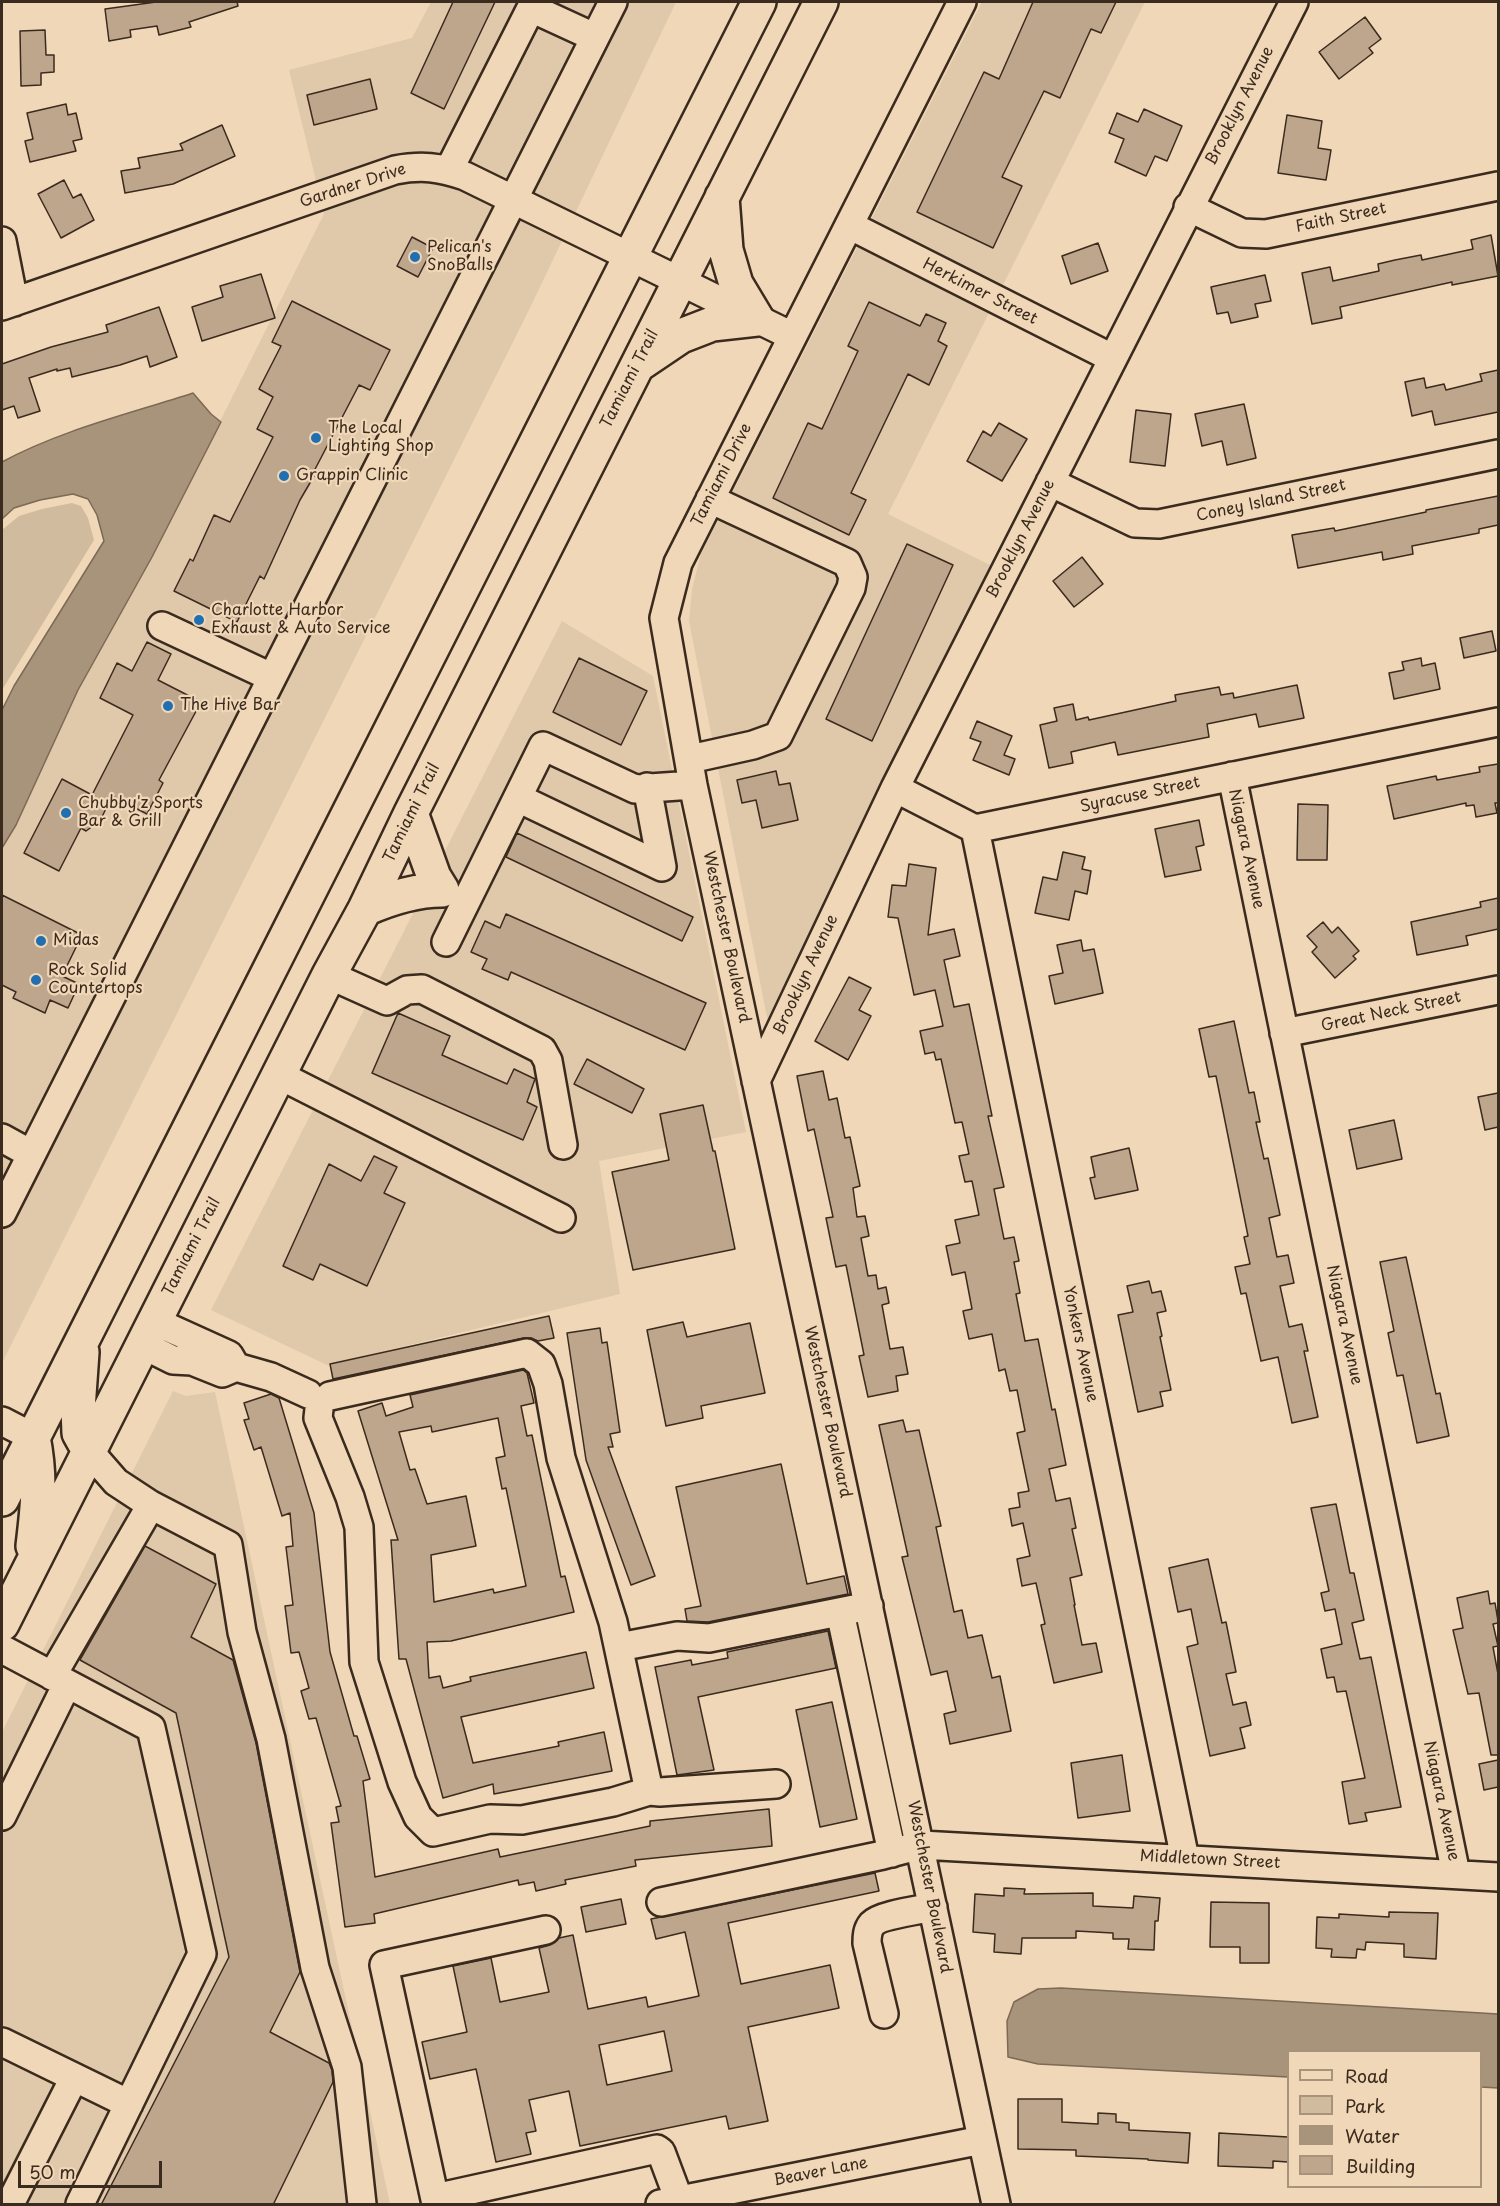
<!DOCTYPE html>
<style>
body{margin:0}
#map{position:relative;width:1500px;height:2206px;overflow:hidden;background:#efd7b7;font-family:"Playpen Sans",sans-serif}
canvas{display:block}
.frame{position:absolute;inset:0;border:3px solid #3b2a1e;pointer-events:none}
.legend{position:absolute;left:1287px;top:2050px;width:195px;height:138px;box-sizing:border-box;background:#efd7b7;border:2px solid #a7927a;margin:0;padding:8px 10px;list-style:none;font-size:18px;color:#3b2a1e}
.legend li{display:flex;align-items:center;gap:12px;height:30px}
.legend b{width:30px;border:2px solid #a7927a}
.scale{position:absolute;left:18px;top:2161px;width:144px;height:27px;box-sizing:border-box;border:3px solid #3b2a1e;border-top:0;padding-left:8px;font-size:18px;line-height:21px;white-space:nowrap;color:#3b2a1e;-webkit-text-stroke:4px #efd7b7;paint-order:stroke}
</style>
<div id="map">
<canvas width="1500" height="2206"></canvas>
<div class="frame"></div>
<ul class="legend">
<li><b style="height:8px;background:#efd7b7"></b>Road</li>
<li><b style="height:16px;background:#d1bb9e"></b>Park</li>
<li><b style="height:16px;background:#a8937b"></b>Water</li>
<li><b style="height:16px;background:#bda68c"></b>Building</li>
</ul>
<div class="scale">50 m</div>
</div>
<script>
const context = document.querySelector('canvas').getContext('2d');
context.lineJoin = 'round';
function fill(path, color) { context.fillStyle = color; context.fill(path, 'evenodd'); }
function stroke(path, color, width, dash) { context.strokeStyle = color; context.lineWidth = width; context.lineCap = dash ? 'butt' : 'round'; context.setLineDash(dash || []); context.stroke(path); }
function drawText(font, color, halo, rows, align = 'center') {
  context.font = font + ' "Playpen Sans",sans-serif'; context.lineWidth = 4.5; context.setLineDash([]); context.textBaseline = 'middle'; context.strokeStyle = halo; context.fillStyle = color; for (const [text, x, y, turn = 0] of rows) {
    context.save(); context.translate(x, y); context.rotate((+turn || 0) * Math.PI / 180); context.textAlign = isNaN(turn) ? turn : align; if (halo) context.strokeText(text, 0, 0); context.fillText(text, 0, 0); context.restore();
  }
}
const built = new Path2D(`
 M431,2H676L528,312L2,1363V848L16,825L78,690L152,557L324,214L289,70L412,38Z
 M982,2H1145L888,514L1016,578L775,1058L689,621L692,589L701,554Z
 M562,621L653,676L746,1132L599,1161L620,1294L327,1365L211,1310Z
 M173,1391L186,1396L215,1392L390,2204H2V1732Z`);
const green = new Path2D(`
 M72,503L81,506L88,518L94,540L2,690V530L19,516L42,509Z`);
const water = new Path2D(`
 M193,393L211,414L221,422L152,557L78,690L16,825L2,848V710L14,686L104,541L97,515L88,499L73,494L40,500L14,508L2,519V462C61,430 129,414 193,393Z
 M1061,1988L1498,2014V2088L1481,2087L1480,2052H1288V2077L1038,2064L1008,2057L1007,2021L1014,2002L1038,1989Z`);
const building = new Path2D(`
 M156,2H237L238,6L189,22L191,27L159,35L157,26L130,30L131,37L109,41L105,9Z
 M453,2H495L444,109L411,93Z
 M1033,2H1116L1101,33L1091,29L1060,98L1044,91L1002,177L1022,186L993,248L917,212L984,72L999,79Z
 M1365,17L1381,39L1369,48L1373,53L1339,79L1319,52Z
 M45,30L46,55H54V72L41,73V85L21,86L20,31Z
 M370,79L377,109L314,125L307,95Z
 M66,104L68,115L76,113L82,139L73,141L76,151L30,162L25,141L33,139L27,113Z
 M1144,109L1182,126L1167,161L1155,156L1146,176L1115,162L1124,139L1109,133L1117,113L1138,122Z
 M1287,115L1322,121L1318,148L1331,150L1326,180L1278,173Z
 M222,125L235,156L173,184L125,193L121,171L140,168L138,158L183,150L180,144Z
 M64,180L73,198L81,194L94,220L61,238L38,194Z
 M1491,235L1498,276L1452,285V282L1340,307L1342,318L1312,324L1302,273L1330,267L1333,281L1379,271L1378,264L1395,260L1421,255L1422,260L1473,249L1471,240Z
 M412,237L433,248L418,277L397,266Z
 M1098,243L1108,271L1071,284L1062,256Z
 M261,274L275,318L202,341L192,307L223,297L220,286Z
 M1265,275L1271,301L1255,304L1258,317L1231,323L1228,312L1217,314L1211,287Z
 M292,301L390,350L370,390L359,385L312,475L314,476L300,500L264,579L260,576L237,622L174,591L190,559L193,561L214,515L230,522L273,437L257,429L273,397L259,389L281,346L272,342Z
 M869,302L920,326L926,314L946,323L938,341L947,346L929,385L908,374L851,493L866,500L849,535L773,498L808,423L822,429L858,351L848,346Z
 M159,307L177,357L150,367L147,356L120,365L72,377L70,368L57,371V369L29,378L40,411L18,418L14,406L2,410V364L51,347L108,332L106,325Z
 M1498,370V412L1435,425L1432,411L1412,416L1405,382L1424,378L1426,388L1444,384L1446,390L1482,381L1480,374Z
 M1244,404L1256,458L1227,465L1222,441L1202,446L1195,414Z
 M1136,410L1171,414L1165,466L1130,462Z
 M999,423L1027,439L1002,481L967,461L983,431L991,436Z
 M1498,496V525L1479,529V533L1412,546L1413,554L1383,560L1382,552L1298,568L1292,535L1334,528L1335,531L1426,512V510Z
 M907,544L953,565L872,741L826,719Z
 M1082,557L1103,584L1074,607L1053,581Z
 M1492,631L1496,651L1464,658L1460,638Z
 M147,642L171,654L158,680L201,702L159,780L163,783L147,814L112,796L100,821L86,831L81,828L59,871L24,853L62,779L92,795L133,715L100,698L117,663L132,671Z
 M579,658L647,691L621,745L553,712Z
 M1421,658L1422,666L1435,663L1440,689L1394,699L1389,673L1404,670L1402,662Z
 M1297,685L1304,718L1259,727L1256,714L1207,724L1209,737L1118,755L1115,742L1071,752L1073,763L1049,768L1040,725L1057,721L1054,708L1073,704L1076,720L1088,717L1089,720L1176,701L1175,695L1219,687L1221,695L1233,693L1234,698Z
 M977,721L1012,736L1004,755L1015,759L1009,775L973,760L981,742L970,738Z
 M1498,764V803H1495L1497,813L1476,817L1474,805L1466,806V803L1394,819L1387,786L1436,776L1437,780L1480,772L1479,767Z
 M776,771L779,785L790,783L798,820L762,828L756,800L742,803L737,780Z
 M1298,804L1328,805L1327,860H1297Z
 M1199,820L1204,845L1196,847L1201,870L1165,877L1155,829Z
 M517,833L693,917L682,941L506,857Z
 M1063,852L1085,857L1082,869L1091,871L1087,894L1075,891L1069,920L1035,913L1043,877L1057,880Z
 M909,864L936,868L928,935L954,929L960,956L944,960L954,1007L969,1004L992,1116H988L1004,1187L994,1189L1004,1239L1014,1237L1019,1261L1014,1262L1020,1293L1016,1294L1025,1341L1038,1339L1052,1410L1055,1409L1066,1465L1049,1469L1056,1501L1070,1498L1076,1528L1072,1529L1082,1575L1070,1578L1075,1605H1074L1082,1645L1096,1643L1102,1672L1054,1683L1041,1625L1045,1624L1036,1583L1022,1586L1017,1559L1030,1556L1023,1523L1012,1526L1009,1509L1020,1507L1018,1493L1029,1491L1017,1433L1025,1431L1017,1390L1010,1391L1005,1369L999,1371L992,1334L969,1339L963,1311L972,1309L965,1272L952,1275L946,1246L960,1243L955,1220L979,1215L972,1181L965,1182L959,1156L969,1154L962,1122L955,1123L941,1059L936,1060L934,1052L925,1054L920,1031L943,1026L935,990L914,995L898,918L888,917L892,885L906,886Z
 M2,895L82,935L62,976L79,984L68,1008L50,1000L45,1013L13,998L16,992L2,985Z
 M1498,898V929L1466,936L1468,945L1417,955L1411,922L1481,907L1480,902Z
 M506,914L706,1003L685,1050L511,972L508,980L482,969L487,959L471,952L485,921L500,928Z
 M1323,922L1332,933L1338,927L1359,951L1353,956L1356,959L1335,978L1312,952L1317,947L1307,936Z
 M1081,940L1083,951L1094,949L1103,993L1055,1004L1049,976L1063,973L1057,945Z
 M849,977L871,988L859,1010L871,1016L848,1060L815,1041Z
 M398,1013L450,1036L442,1055L507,1084L514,1069L535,1079L527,1102L537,1107L523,1140L372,1073Z
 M1234,1021L1249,1093L1254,1092L1260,1122H1256L1264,1159L1268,1158L1280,1215L1269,1218L1277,1257L1288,1255L1294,1283L1280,1286L1289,1327L1302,1324L1308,1351H1304L1318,1417L1292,1423L1278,1357L1261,1361L1246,1293L1241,1294L1235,1267L1250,1264L1244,1237L1248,1236L1216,1076L1209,1077L1199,1029Z
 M587,1059L644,1089L632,1113L574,1084Z
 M823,1071L829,1100L837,1098L845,1138L850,1137L860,1186L853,1188L857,1217L865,1216L869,1236L861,1238L868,1276L876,1275L878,1289L886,1287L889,1303L882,1305L890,1349L903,1347L908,1374L896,1376L898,1391L868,1397L859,1356L864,1355L846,1265L836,1267L826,1218L833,1217L814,1129L808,1131L797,1076Z
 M1498,1093V1127L1485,1130L1478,1097Z
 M703,1105L713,1151H715L735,1249L633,1270L612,1172L669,1160L660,1114Z
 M1394,1120L1402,1159L1357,1169L1349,1130Z
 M1129,1148L1138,1190L1095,1199L1090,1178L1095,1177L1091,1157Z
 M374,1156L397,1167L384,1193L405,1203L367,1286L320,1264L313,1280L283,1266L329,1164L361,1181Z
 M1406,1257L1436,1394L1440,1393L1449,1436L1417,1443L1403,1375L1397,1376L1388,1333L1394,1331L1380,1262Z
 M1149,1281L1152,1293L1161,1291L1166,1311L1157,1313L1162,1336L1160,1337L1171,1390L1160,1392L1163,1406L1138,1412L1118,1315L1133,1312L1127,1286Z
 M549,1316L554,1338L538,1341L531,1338H524L333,1379L330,1364Z
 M683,1322L687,1337L750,1323L765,1393L701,1406L703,1418L666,1426L647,1330Z
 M600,1328L602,1343L607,1342L620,1432L610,1434L613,1447H608L655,1576L631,1585L586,1460L567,1333Z
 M523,1370L527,1373L534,1403L521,1406L527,1436L532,1435L561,1577L565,1576L574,1612L451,1641L427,1642L429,1678L440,1676L443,1688L471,1681L470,1677L586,1652L594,1688L461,1717L473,1763L559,1746L558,1742L604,1732L612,1771L494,1794L493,1784L443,1798L406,1659H399L391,1540H398L358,1411L382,1403L386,1416L413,1407L410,1395ZM498,1418L505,1456L496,1458L502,1489L506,1488L526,1586L494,1593L493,1589L434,1602L431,1555L476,1546L466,1496L427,1504L415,1469L410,1470L399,1432L431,1426L432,1432Z
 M271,1394L279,1398L314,1513L330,1652L354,1736H357L370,1779L363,1781L375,1877L498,1849L500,1857L650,1826V1821L769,1809L772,1846L635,1860L636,1866L565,1880L566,1884L536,1891L534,1882L519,1885L518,1880L374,1914L375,1923L345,1927L331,1823L339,1822L336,1807L341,1806L316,1718L309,1719L301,1691L309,1688L299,1652L291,1653L285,1606L293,1605L286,1547L293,1546L290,1513L282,1516L261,1447L254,1450L244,1420L249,1419L244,1403Z
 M903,1420L906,1432L919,1430L941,1526L936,1527L954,1612L962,1610L968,1638L982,1635L992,1678L1000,1676L1011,1731L950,1744L944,1714L956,1711L947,1671L931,1675L902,1557L908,1556L879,1425Z
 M781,1464L807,1584L844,1576L848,1594L708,1622L687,1621L685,1609L701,1606L676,1487Z
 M1336,1504L1350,1573H1354L1364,1620L1352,1623L1360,1659L1371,1657L1401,1807L1365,1813L1367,1821L1349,1824L1342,1782L1365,1778L1346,1691L1337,1692L1334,1677L1327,1678L1321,1649L1342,1644L1335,1609L1325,1611L1321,1593L1329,1591L1311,1508Z
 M145,1546L216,1584L191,1637L233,1660L256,1743L300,1972L270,2032L329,2063L332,2070L333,2082L273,2205H101L229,1957L176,1713L80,1660Z
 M1208,1559L1222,1623L1226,1622L1236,1672L1226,1674L1233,1705L1246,1702L1251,1725L1240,1728L1245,1748L1210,1756L1187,1647L1198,1644L1191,1609L1178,1612L1169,1568Z
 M1488,1591L1490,1604L1495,1603L1498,1621V1623L1493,1624L1498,1646L1493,1647L1498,1674V1755H1491L1479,1693L1468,1694L1453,1630L1463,1628L1457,1598Z
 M828,1631L836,1668L698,1697L714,1770L677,1775L655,1667L691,1660L692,1665L728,1658L727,1652Z
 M832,1702L857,1819L820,1827L796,1710Z
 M1122,1755L1130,1811L1078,1818L1071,1763Z
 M1498,1760V1787L1484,1790L1479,1764Z
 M875,1873L879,1891L728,1923L741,1984L830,1965L839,2008L748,2027L768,2121L729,2129L726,2116L580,2146L569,2091L529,2100L536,2131L526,2133L531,2154L496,2162L476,2069L430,2079L422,2042L467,2032L453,1966L491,1958L500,2002L549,1992L539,1948L550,1945L559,1938L573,1935L588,2009L646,1997L648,2007L699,1996L685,1932L656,1939L651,1919ZM664,2031L672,2071L607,2085L599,2045Z
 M1004,1888L1025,1889L1024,1894L1093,1893V1906L1133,1908L1134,1896L1160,1898L1158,1921H1155L1154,1950L1128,1949L1129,1939H1113V1933L1076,1931V1938H1022L1021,1954L994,1952L995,1934L973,1932L975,1894L1004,1896Z
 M621,1899L626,1924L586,1932L581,1907Z
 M1211,1902L1269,1903V1963H1240V1947H1210Z
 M1389,1912L1438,1913L1436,1959L1404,1957V1944L1366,1942L1365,1950L1357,1949L1356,1958L1331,1957L1332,1949L1316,1948L1317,1917L1339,1918V1914L1389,1917Z
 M1018,2099H1062V2122L1098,2124V2113L1116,2114V2122L1129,2123V2130L1190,2133L1188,2163L1148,2160V2159L1076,2156V2150L1018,2149Z
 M1219,2133L1288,2137V2162L1273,2161V2168L1218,2166Z`);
const minor = new Path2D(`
 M962,2L678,563L664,618L693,785L996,2204
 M449,170L531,8L594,37
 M1188,207L1242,233L1266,234L1498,186
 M849,225L1112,358
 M2,241L14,302
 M2,306L395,170C422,165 439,167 465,176L792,336
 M1050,482L1135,523L1159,524L1498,454
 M162,626L271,677
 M690,759L753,745L778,736L851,588L853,577L847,563L710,499
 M1232,776L1456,1874
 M895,788L975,829L1498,722
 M518,798L662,867L647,787
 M975,829L1185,1859
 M446,942L543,746L635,789L693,785
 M329,975L387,1001L407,990L422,989L542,1050L548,1061L563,1145
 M1284,1033L1498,990
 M279,1075L561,1218
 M756,1081L895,788L1294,2
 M2,1138L31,1154
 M2,1213L613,2
 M154,1321L229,1355L236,1367
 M143,1345L173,1360L192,1361L222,1373L236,1367L271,1377L308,1394
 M319,1409L318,1418L350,1497L359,1527L364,1662L402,1782L418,1817L433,1832L490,1819L522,1820L613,1802L649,1791L613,1622L561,1458L548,1384L541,1364L527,1353L330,1396
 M2,1421L33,1437
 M89,1451L116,1482L151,1505L228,1545L242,1632L271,1739L315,1968L347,2067L362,2204
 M840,1612L892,1853
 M619,1647L677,1636L709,1638L869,1606
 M2,1649L151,1728L202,1954L80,2204
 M52,1676L151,1505
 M649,1791L660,1792L776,1784
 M2,1816L67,1684
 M661,1902L883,1855L921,1845L1498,1877
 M884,2014L867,1943C867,1937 867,1930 872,1924C880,1915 920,1910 933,1907
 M2,2042L129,2104
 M435,2198L657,2149L661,2152L679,2200
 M10,2204L74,2078
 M436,2204L384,1965L546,1930
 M660,2204L982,2140`);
const major = new Path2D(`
 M638,365L681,336L712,324L757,319L736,284L726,250L722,197
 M411,813L434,877L442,890
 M365,909C390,898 415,890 442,890
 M82,1352L78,1409L79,1433L89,1451
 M2,1499L759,2
 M33,1546C38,1505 41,1477 33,1437
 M2,1624L329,975L365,909L411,813L821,2`);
const markers = [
 [415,257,6,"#1f6fb2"],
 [316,438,6,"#1f6fb2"],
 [284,476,6,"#1f6fb2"],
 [199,620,6,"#1f6fb2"],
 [168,706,6,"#1f6fb2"],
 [66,813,6,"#1f6fb2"],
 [41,941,6,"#1f6fb2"],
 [36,980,6,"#1f6fb2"]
];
const streetNames = [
 ["Brooklyn Avenue",1240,106,-63],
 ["Gardner Drive",353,186,-18],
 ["Faith Street",1341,218,-12],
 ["Herkimer Street",980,292,27],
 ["Tamiami Trail",630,379,-63],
 ["Tamiami Drive",722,475,-63],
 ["Coney Island Street",1271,501,-12],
 ["Brooklyn Avenue",1021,539,-63],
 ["Syracuse Street",1140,795,-12],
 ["Tamiami Trail",412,813,-64],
 ["Niagara Avenue",1246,849,78],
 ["Westchester Boulevard",726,937,78],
 ["Brooklyn Avenue",806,975,-65],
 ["Great Neck Street",1391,1012,-12],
 ["Tamiami Trail",192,1247,-63],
 ["Niagara Avenue",1344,1325,78],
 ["Yonkers Avenue",1080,1344,78],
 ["Westchester Boulevard",827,1412,78],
 ["Niagara Avenue",1441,1801,78],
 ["Middletown Street",1210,1860,3],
 ["Westchester Boulevard",929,1887,79],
 ["Beaver Lane",821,2172,-11]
];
const poiNames = [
 ["Pelican's",427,248],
 ["SnoBalls",427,266],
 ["The Local",328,429],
 ["Lighting Shop",328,447],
 ["Grappin Clinic",296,476],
 ["Charlotte Harbor",211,611],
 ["Exhaust & Auto Service",211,629],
 ["The Hive Bar",180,706],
 ["Chubby'z Sports",78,804],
 ["Bar & Grill",78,822],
 ["Midas",53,941],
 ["Rock Solid",48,971],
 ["Countertops",48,989]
];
fill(built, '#e0c8aa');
fill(green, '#d1bb9e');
fill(water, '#a8937b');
stroke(water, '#7c6956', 1.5);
fill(building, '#bda68c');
stroke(building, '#3b2a1e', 1.5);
stroke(minor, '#3b2a1e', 32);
stroke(major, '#3b2a1e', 38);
stroke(minor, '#efd7b7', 27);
stroke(major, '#efd7b7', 33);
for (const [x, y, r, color] of markers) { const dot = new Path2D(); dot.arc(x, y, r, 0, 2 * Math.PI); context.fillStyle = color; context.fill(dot); stroke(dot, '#efd7b7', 2); }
drawText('16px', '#3b2a1e', '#efd7b7', streetNames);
drawText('16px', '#3b2a1e', '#efd7b7', poiNames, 'left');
</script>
